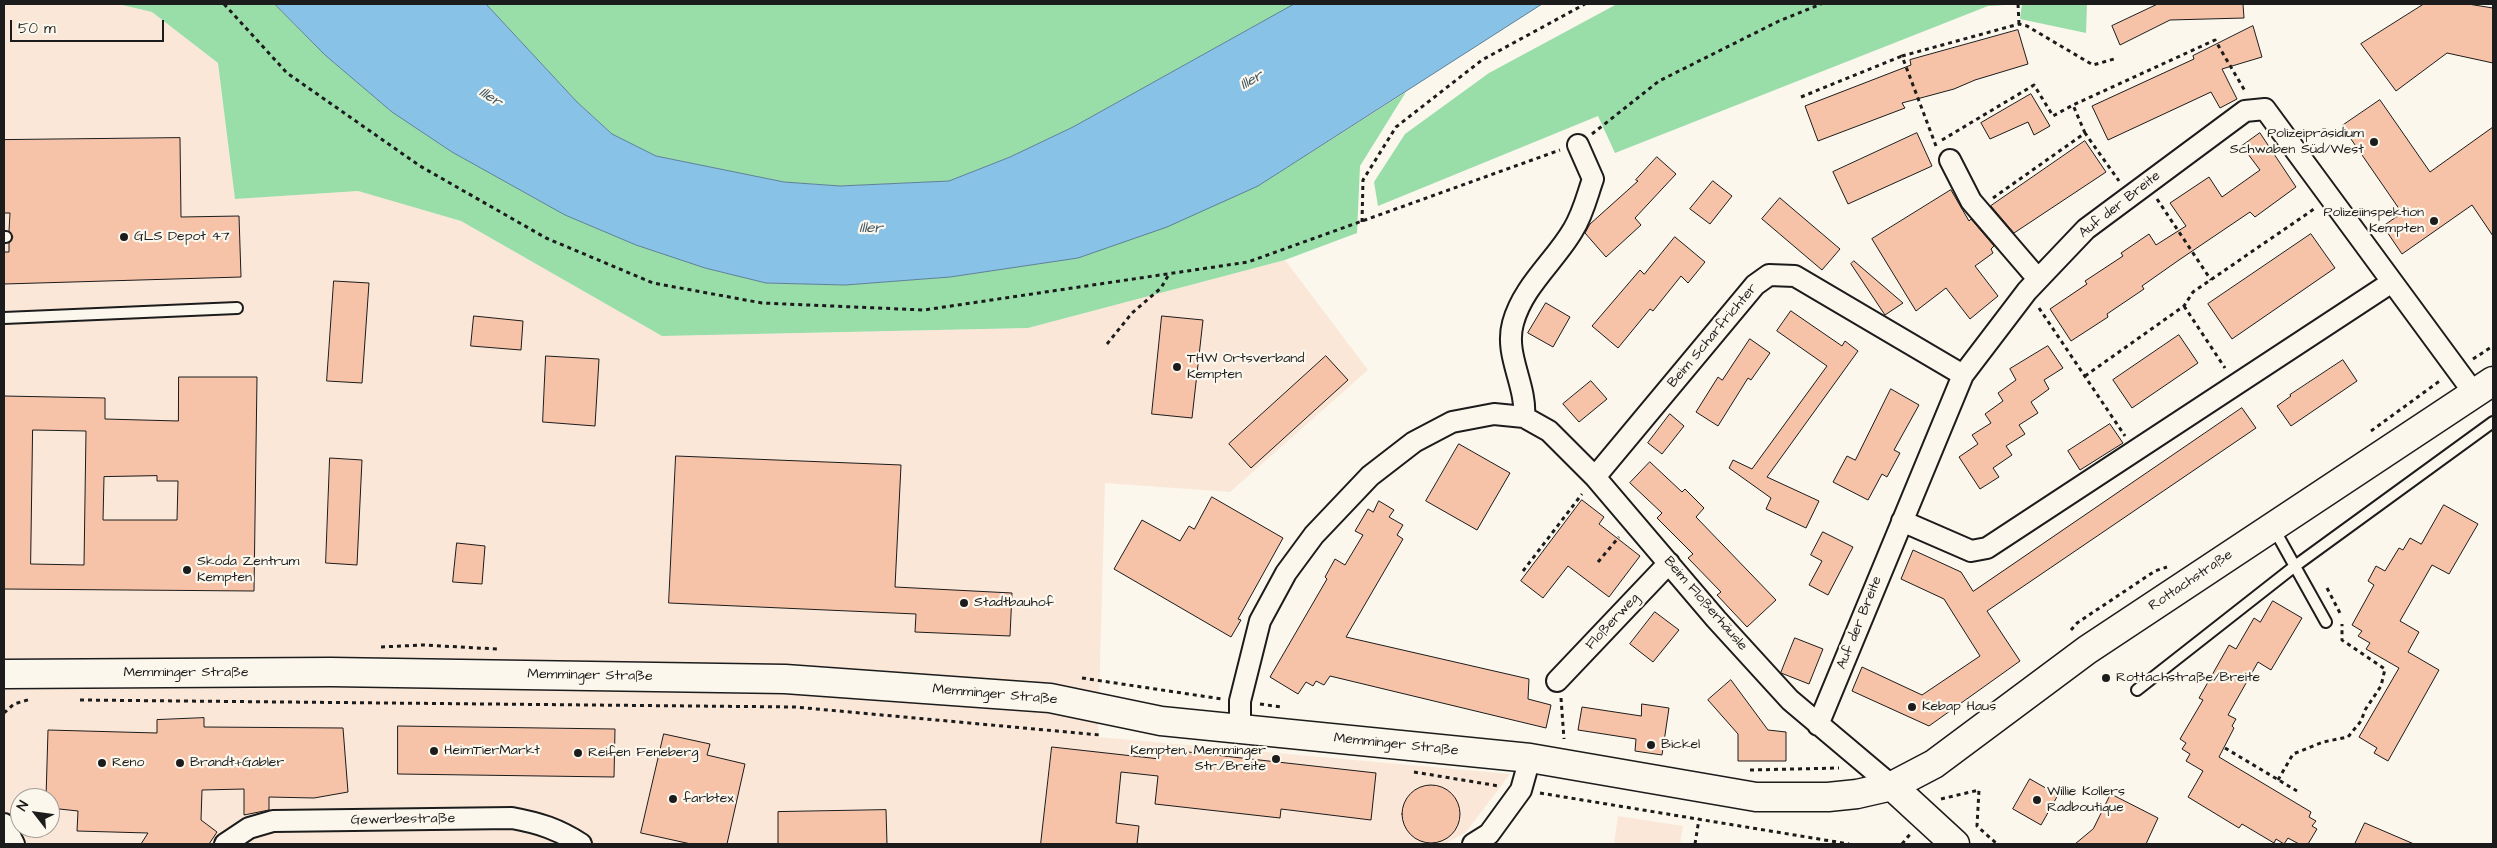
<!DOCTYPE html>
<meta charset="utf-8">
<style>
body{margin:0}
#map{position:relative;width:2497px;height:848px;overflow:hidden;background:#fbf7ec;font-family:"Architects Daughter",sans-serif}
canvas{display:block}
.frame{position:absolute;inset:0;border:5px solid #1c1c1c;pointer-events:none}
.north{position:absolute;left:10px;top:788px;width:50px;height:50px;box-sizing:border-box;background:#fbf7ec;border:1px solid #a29f99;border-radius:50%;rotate:300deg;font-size:14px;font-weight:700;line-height:20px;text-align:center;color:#1c1c1c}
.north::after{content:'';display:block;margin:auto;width:18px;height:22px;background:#1c1c1c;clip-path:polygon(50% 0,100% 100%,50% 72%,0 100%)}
.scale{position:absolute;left:10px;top:20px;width:154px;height:22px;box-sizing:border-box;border:2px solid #1c1c1c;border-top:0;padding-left:6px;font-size:15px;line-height:18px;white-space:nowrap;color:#1c1c1c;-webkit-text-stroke:4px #fbf7ec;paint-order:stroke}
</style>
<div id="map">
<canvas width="2497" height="848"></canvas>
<div class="frame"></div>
<div class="north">N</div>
<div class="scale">50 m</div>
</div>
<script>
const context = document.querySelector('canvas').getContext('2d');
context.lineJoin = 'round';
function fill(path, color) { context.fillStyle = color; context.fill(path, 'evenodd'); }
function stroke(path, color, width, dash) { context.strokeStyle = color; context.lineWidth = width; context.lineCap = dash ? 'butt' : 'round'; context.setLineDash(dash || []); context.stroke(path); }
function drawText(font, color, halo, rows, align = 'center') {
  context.font = font + ' "Architects Daughter",sans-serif'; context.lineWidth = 4.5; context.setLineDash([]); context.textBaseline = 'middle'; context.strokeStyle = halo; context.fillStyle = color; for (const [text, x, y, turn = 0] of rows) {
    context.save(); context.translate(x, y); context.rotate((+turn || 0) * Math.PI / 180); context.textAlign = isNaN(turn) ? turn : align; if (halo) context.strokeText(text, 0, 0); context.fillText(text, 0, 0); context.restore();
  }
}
const built = new Path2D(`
 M4,4H118L152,12L218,63L235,199L358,191L461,221L662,336L1028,328L1285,260L1368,370L1230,492L1105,483L1098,737L1510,774L1466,832L1445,844H4ZM20,798H50V828H20Z
 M1618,816L1683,826L1680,844H1614Z`);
const green = new Path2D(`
 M118,4H275L325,55L392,112L452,152L565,215L636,245L705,268L766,283L845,285L950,277L1078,258L1258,186L1406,92L1360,166L1357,233L1285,260L1028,328L662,336L461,221L358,191L235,199L218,63L152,12Z
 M486,4H1294L1073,127L1010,157L949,181L840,186L784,182L656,156L612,134L577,102Z
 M1617,4H2087L2086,33L2020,19L2022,4L1988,6L1615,153L1598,116L1378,206L1374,182L1405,134L1489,73Z`);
const water = new Path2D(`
 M275,4H486L577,102L612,134L656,156L784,182L840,186L949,181L1010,157L1073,127L1294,4H1542L1258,186L1167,227L1078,258L950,277L845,285L766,283L705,268L636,245L565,215L452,152L392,112L325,55Z`);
const building = new Path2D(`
 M2158,4H2243L2244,18L2170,20L2120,45L2112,26Z
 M2424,4H2468L2493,8V63L2447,53L2396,91L2361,44Z
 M2253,26L2262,57L2222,69L2237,99L2220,108L2211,92L2108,140L2092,106L2194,59L2193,56Z
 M2018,30L2028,64L1975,80L1954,89L1902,103L1905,108L1818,141L1805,106L1911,65L1910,60Z
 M2031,94L2050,126L2034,135L2028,122L1990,139L1981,123Z
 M2380,100L2430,172L2493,127V236L2472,205L2402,254L2383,226L2402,213L2342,126Z
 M1917,133L1932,166L1848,204L1833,172Z
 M2260,133L2296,187L2255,217L2250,212L2179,260L2142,286L2144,289L2107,314L2108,317L2071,341L2050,309L2087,284L2085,281L2123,256L2121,253L2149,234L2156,245L2186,226L2170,203L2209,177L2222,197L2260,170L2242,146Z
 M180,138L181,217L239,216L241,277L4,284V252H9V243L13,237L9,231L10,213H4V140Z
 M2085,141L2106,172L2014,233L1991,206Z
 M1657,157L1676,174L1635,218L1641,225L1606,257L1585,233L1590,224L1638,181L1636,180Z
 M1713,181L1732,196L1710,224L1690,209Z
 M1951,190L1969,221L1971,219L1994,246L1991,249L1993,253L1975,266L1998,296L1970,319L1946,288L1916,311L1872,239Z
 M1780,198L1840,249L1822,270L1762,219Z
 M2311,234L2335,268L2232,339L2208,304Z
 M1675,237L1705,262L1688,283L1681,276L1653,311L1650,309L1618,348L1592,326L1640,270L1644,274Z
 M1854,261L1903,303L1885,315L1851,264Z
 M334,281L369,283L362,383L327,381Z
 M1546,303L1570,317L1553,347L1528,333Z
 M1791,311L1842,346L1845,341L1858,351L1767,477L1819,501L1806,528L1766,509L1771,498L1729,468L1733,460L1752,469L1827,366L1777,331Z
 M474,316L523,321L521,350L471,346Z
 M1162,316L1203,320L1192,418L1152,414Z
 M2179,335L2198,363L2132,408L2113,380Z
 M1750,339L1770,353L1751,380L1748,378L1718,426L1696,412L1718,377L1722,380Z
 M2048,346L2063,368L2044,380L2049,389L2031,402L2038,413L2019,425L2025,434L2006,446L2012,455L1993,468L1999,477L1980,489L1959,457L1978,444L1972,435L1991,423L1985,414L2003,401L1998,393L2016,380L2010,369Z
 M546,356L599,359L595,426L543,422Z
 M1326,356L1348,380L1251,468L1229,444Z
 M2343,360L2357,381L2291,426L2277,406L2291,396L2290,395Z
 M179,377H257L254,591L4,589V396L105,398V419L178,421ZM33,430L86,431L84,565L31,564ZM157,476V481H178L177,520H103L104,477Z
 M1591,381L1607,399L1579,422L1563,404Z
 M1891,389L1919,405L1894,450L1900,453L1887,477L1882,474L1868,500L1833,482L1847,456L1855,460Z
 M2242,408L2256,428L1987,611L2020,661L1929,726L1852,691L1862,667L1922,695L1980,656L1944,599L1901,579L1913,550L1961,572L1973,591Z
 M1670,414L1684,426L1662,454L1648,443Z
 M2110,424L2123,443L2080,470L2068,451Z
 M1459,444L1510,473L1477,530L1426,501Z
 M676,456L901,465L895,587L1012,593L1010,636L915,632L916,614L669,603Z
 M330,458L362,460L357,565L326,563Z
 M1650,462L1682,492L1685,489L1704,508L1696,517L1776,600L1747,627L1717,595L1721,592L1688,558L1693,554L1657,518L1662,513L1630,483Z
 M1212,497L1283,538L1238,619L1241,620L1231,637L1114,569L1142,520L1180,541L1189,526L1194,529Z
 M1582,500L1604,517L1599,524L1640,556L1609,597L1568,566L1543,598L1521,581Z
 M1379,501L1394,510L1389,517L1403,525L1397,535L1403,539L1346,637L1529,679L1528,699L1551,705L1546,728L1330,676L1324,685L1316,681L1313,686L1306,682L1298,694L1270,677L1327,579L1325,577L1335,559L1345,565L1363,535L1355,531L1368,509L1373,512Z
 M2444,505L2478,524L2449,574L2432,565L2400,621L2419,632L2408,652L2439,670L2388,761L2374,753L2377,748L2359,737L2399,668L2366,649L2370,643L2358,636L2362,631L2352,625L2374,585L2368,581L2376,566L2385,571L2399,548L2403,550L2410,538L2421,544Z
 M1823,532L1853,547L1828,595L1809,585L1822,561L1811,555Z
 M457,543L485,546L482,584L453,582Z
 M2273,601L2302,618L2271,670L2258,662L2228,715L2236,719L2232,726L2234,728L2219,757L2311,812L2309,817L2316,821L2312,826L2317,829L2308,844H2299L2288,838L2284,844L2276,839L2274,843L2242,824L2239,828L2188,797L2203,771L2186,761L2190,754L2182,749L2186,743L2180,739L2203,700L2199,698L2229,645L2236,649L2254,618L2260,622Z
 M1655,612L1679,630L1653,662L1630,644Z
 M1795,638L1823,649L1809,684L1781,673Z
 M1731,680L1768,730L1786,732V761H1738V734L1708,700Z
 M1642,704L1669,708L1662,755L1635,751L1636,739L1578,730L1582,707L1641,716Z
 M204,718V727L343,728L348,792L314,798L269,797V810L244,815V789L202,790L201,820L217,832L209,844H141L148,833L77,831L78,811L50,808V798H46L48,730L157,733V720Z
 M398,726L615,729L614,777L398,774Z
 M664,734L710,744L707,755L745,764L727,844H691L641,833Z
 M1052,747L1160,759L1161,749L1376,773L1371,820L1281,809L1280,818L1155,804L1158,776L1121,772L1116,823L1139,826L1137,844H1041Z
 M2030,779L2058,795L2041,825L2013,809Z
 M1402 814a29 29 0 1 1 58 0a29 29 0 1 1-58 0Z
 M2111,794L2158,818L2146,844H2075L2093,829Z
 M886,810L887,844H778V812Z
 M2365,823L2414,844H2355Z`);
const path = new Path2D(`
 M224,4L287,73L420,166L546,238L653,283L762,303L924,310L1248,262L1560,150
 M2018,4L2019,24
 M1801,97L1902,56
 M2085,133L2073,105L2215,40L2245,91
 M1592,134L1659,81L1779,21L1821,4
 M1942,140L2034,85L2053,116L2073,105
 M1936,146L1902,56L2019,24L2027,26L2093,65L2114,59
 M1993,198L2085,133L2119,181
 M2157,199L2211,280
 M1362,222L1363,180L1396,127L1482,60L1585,4
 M2184,306L2225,368
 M2039,308L2125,436
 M1107,344L1132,313L1161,288L1169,274
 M2473,359L2493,346
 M2085,376L2184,306L2193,292L2314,209
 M2371,431L2441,380
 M1598,562L1619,537
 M1523,571L1582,494
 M2327,588L2341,615
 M2071,630L2077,623L2155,571L2167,567
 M381,647L423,645L497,649
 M1082,678L1222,699
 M1561,698L1564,739
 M80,700L795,707L1100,735
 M1260,704L1281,707
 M4,713L14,704L31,699
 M2225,748L2297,791
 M1750,770L1839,768
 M1414,772L1499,786
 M2278,780L2293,754L2323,742L2348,737L2361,721L2365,710L2381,686L2385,669L2342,640V624
 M1540,793L1849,844
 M1941,799L1979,790L1977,826L1997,844
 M1695,844L1699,819
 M1902,844L1911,833`);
const lane = new Path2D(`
 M4,237H6
 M4,318L237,308
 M2273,527L2326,622
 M2137,690L2295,566L2493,422`);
const street = new Path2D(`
 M1950,160L1971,201L2038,279
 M1524,417C1527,385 1504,355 1513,323C1523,286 1555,261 1573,230C1583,214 1587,196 1593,179L1578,145
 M1595,477L1755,285L1769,275L1795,276L1963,375
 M1902,521L1971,551L1987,548L2392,282
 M1557,681L1669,563
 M1818,725L1963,375L2027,291L2086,229L2245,111L2265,109L2474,393
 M1240,729V701L1260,621L1286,573L1314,535L1370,476L1414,442L1452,422L1494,414L1524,417L1549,431L1595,477L1716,619L1790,700L1892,786
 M4,824L14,844
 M225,844L249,828L273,821L512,818C539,823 558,829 581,844
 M1473,844L1489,834L1521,790L1530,758`);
const secondary = new Path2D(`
 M4,674L331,672L785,679L1050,698L1161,721L1530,758L1756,797H1828L1857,794L1892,786L1934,764L2087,650L2493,381
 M1892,786L1955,844`);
const markers = [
 [2374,142,5,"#1c1c1c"],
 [2434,221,5,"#1c1c1c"],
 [124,237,5,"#1c1c1c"],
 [1177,367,5,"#1c1c1c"],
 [187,570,5,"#1c1c1c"],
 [964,603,5,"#1c1c1c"],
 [2106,678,5,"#1c1c1c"],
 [1912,707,5,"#1c1c1c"],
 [1651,745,5,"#1c1c1c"],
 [434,751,5,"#1c1c1c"],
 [578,753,5,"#1c1c1c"],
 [1276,759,5,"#1c1c1c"],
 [102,763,5,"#1c1c1c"],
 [180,763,5,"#1c1c1c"],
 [673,799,5,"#1c1c1c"],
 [2037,800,5,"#1c1c1c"]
];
const poiNames = [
 ["Polizeipräsidium",2364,134,"right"],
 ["Schwaben Süd/West",2364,150,"right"],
 ["Polizeiinspektion",2424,213,"right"],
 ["Kempten",2424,229,"right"],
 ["GLS Depot 47",134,237],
 ["THW Ortsverband",1187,359],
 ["Kempten",1187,375],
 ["Skoda Zentrum",197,562],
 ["Kempten",197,578],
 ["Stadtbauhof",974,603],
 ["Rottachstraße/Breite",2116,678],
 ["Kebap Haus",1922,707],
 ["Bickel",1661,745],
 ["HeimTierMarkt",444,751],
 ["Kempten, Memminger",1266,751,"right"],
 ["Str./Breite",1266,767,"right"],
 ["Reifen Feneberg",588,753],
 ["Reno",112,763],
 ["Brandt+Gabler",190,763],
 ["Willie Kollers",2047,792],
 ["Radboutique",2047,808],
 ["farbtex",683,799]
];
const streetNames = [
 ["Auf der Breite",2120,205,-38],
 ["Beim Scharfrichter",1713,336,-50],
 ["Rottachstraße",2191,581,-34],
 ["Beim Floßerhäusle",1705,604,49],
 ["Floßerweg",1613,622,-47],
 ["Auf der Breite",1860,623,-68],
 ["Memminger Straße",186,673],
 ["Memminger Straße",590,676,1],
 ["Memminger Straße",995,695,5],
 ["Memminger Straße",1396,745,6],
 ["Gewerbestraße",403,820,-1]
];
const waterNames = [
 ["Iller",1252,81,-30],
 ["Iller",490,98,33],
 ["Iller",871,229,1]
];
fill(built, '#fae7d8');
fill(green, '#99dda9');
fill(water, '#88c2e7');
stroke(water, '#5d8096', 1);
fill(building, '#f7c3a8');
stroke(building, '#1c1c1c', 1);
stroke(lane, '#1c1c1c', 14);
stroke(street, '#1c1c1c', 24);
stroke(secondary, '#1c1c1c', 31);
stroke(path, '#1c1c1c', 3, [4, 4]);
stroke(lane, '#fbf7ec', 10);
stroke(street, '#fbf7ec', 20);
stroke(secondary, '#fbf7ec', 28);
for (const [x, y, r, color] of markers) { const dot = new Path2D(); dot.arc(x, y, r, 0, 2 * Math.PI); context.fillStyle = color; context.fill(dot); stroke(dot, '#fbf7ec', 2); }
drawText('14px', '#1c1c1c', '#fbf7ec', poiNames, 'left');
drawText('14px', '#1c1c1c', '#fbf7ec', streetNames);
drawText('italic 15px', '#425663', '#fbf7ec', waterNames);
</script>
